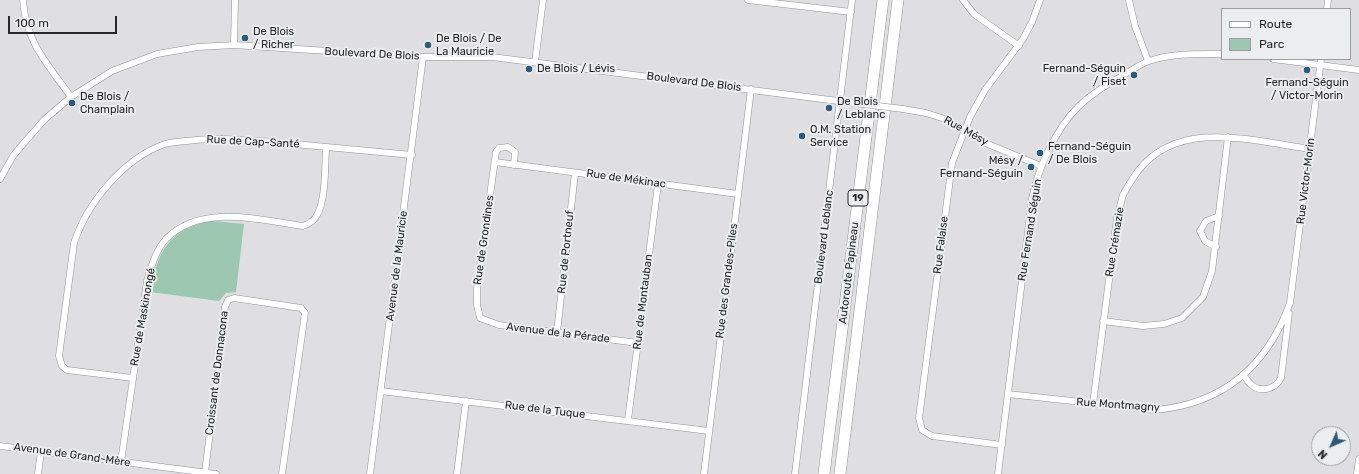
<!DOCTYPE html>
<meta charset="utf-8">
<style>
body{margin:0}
#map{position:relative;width:1359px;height:474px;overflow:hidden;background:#dfdfe1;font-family:Rubik,sans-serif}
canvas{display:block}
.legend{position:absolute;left:1221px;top:8px;width:130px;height:52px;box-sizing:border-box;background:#ecedee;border:1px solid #9d9e9e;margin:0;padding:5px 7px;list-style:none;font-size:12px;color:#262727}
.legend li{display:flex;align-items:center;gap:8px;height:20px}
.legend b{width:20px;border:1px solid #9d9e9e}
.north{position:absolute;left:1311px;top:426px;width:40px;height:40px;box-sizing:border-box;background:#ecedee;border:1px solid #9d9e9e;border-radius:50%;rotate:225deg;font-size:11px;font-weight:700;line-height:16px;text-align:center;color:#262727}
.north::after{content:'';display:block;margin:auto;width:14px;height:18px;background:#295c79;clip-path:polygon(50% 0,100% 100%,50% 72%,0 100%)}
.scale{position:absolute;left:8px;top:16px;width:109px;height:18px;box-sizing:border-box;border:2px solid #262727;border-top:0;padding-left:5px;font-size:12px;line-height:14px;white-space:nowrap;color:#262727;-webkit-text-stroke:3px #ecedee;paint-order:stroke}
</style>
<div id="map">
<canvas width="1359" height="474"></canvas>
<ul class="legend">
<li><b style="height:5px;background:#fff"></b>Route</li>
<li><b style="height:11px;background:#9cc7b0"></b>Parc</li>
</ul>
<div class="north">N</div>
<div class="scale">100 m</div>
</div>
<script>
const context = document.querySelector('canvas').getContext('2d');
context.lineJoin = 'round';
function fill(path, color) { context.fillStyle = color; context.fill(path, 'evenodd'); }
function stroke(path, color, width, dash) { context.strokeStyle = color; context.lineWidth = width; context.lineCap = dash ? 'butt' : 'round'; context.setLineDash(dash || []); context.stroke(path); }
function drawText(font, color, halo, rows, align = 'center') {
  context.font = font + ' Rubik,sans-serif'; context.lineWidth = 4; context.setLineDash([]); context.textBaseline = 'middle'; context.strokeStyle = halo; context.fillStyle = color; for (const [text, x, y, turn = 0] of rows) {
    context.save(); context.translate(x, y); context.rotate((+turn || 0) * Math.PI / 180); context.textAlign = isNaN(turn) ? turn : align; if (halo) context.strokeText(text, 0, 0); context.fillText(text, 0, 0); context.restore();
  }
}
const green = new Path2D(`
 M213,221L244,224L236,292L226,293L219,301L150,292C157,253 169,227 213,221Z`);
const street = new Path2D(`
 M23,0C26,43 47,63 71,97
 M748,0L851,12
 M963,0L974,14L1019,46
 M1129,0L1135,26L1148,61
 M1327,9L1328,0
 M234,45L235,0
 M1273,59L1359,70
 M535,62L543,0
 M903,109L926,113L945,119L983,142L1041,166
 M495,162L738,194
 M514,165L515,152L508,147L499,148L496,152L477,289V305L480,318L499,325L638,343
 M0,179L13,156L23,144L45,119L71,97L112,71L157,54L198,47L234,45L423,57H492L846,102
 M1216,247L1205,241L1200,231L1206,221L1219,216
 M1103,321L1143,326L1164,324L1182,318L1203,297L1212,271L1228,137
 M557,332L575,173
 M1244,376C1246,379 1249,383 1253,386C1263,393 1276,388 1281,378L1289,313
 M133,378L67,370L62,366L59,356L74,243C87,203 124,158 165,144C171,142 179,142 186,141C217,137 242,140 273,142C319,146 365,151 412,155
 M381,391L709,431
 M1008,394L1155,410C1223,404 1267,366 1290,303L1321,59
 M1093,404L1117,218C1119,211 1121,202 1123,195C1127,187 1133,178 1138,171C1179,118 1253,141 1310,149
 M628,420L658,184
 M1002,445L932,436L922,430L919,418L952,163L970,117L985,90L1023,39L1032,22L1040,0
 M0,446L216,474
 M121,462L147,281C151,267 156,250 166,239C201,203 259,220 303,226C309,224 314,221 317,215C326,200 325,165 326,147
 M205,473L225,307L228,300L234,298L301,308L305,313L282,474
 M38,474L41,451
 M370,474L423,57
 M457,474L466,401
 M704,474L751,89
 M795,474L852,0
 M998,474L1032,199C1038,168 1055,130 1078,107C1091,94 1106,85 1122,76C1131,71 1140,64 1149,61C1172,53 1198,54 1222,54
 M1357,474L1359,459`);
const highway = new Path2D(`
 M824,474L883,0
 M840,474L898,0`);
const streetBridge = new Path2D(`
 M846,102L903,109`);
const markers = [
 [245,38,4,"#295c79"],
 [428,45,4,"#295c79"],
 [529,69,4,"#295c79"],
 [1307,70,4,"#295c79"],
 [1134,75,4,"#295c79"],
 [72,103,4,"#295c79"],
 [829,108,4,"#295c79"],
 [802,136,4,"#295c79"],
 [1040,153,4,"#295c79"],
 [1031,167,4,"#295c79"]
];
const shields = [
 [858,198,20]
];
const shieldNames = [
 ["19",858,198]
];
const poiNames = [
 ["De Blois",253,32],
 ["/ Richer",253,45],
 ["De Blois / De",436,39],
 ["La Mauricie",436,52],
 ["De Blois / Lévis",537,69],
 ["Fernand-Séguin",1126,69,"right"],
 ["/ Fiset",1126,82,"right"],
 ["Fernand-Séguin",1307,83,"center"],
 ["/ Victor-Morin",1307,96,"center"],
 ["De Blois /",80,97],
 ["Champlain",80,110],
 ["De Blois",837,102],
 ["/ Leblanc",837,115],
 ["O.M. Station",810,130],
 ["Service",810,143],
 ["Fernand-Séguin",1048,147],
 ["/ De Blois",1048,160],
 ["Mésy /",1023,161,"right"],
 ["Fernand-Séguin",1023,174,"right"]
];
const streetNames = [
 ["Boulevard De Blois",372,54,3],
 ["Boulevard De Blois",694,82,7],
 ["Rue Mésy",966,131,29],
 ["Rue de Cap-Santé",253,142,3],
 ["Rue de Mékinac",626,179,8],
 ["Rue Victor-Morin",1306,181,-83],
 ["Rue Fernand Séguin",1030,230,-81],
 ["Boulevard Leblanc",824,237,-83],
 ["Rue de Grondines",484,240,-82],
 ["Rue Crémazie",1115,242,-81],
 ["Rue Falaise",941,245,-83],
 ["Rue de Portneuf",566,252,-84],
 ["Avenue de la Mauricie",397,266,-83],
 ["Autoroute Papineau",849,273,-83],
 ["Rue des Grandes-Piles",727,281,-83],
 ["Rue de Montauban",643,302,-83],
 ["Rue de Maskinongé",143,317,-80],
 ["Avenue de la Pérade",558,333,7],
 ["Croissant de Donnacona",217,373,-83],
 ["Rue Montmagny",1118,405,4],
 ["Rue de la Tuque",545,410,7],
 ["Avenue de Grand-Mère",72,455,8]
];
fill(green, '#9cc7b0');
stroke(street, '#939394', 7);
stroke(highway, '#939394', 12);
stroke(street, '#fff', 6);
stroke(highway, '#fff', 11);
stroke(streetBridge, '#939394', 7, []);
stroke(streetBridge, '#fff', 6);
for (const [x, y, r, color] of markers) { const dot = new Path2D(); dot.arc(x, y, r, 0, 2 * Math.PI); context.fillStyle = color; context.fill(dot); stroke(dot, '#ecedee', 1.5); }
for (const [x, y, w] of shields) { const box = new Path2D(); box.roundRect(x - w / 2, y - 8, w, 16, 3); context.fillStyle = '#ecedee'; context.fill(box); stroke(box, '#262727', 1); }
drawText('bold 10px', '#262727', null, shieldNames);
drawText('11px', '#262727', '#ecedee', poiNames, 'left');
drawText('11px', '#262727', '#ecedee', streetNames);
</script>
